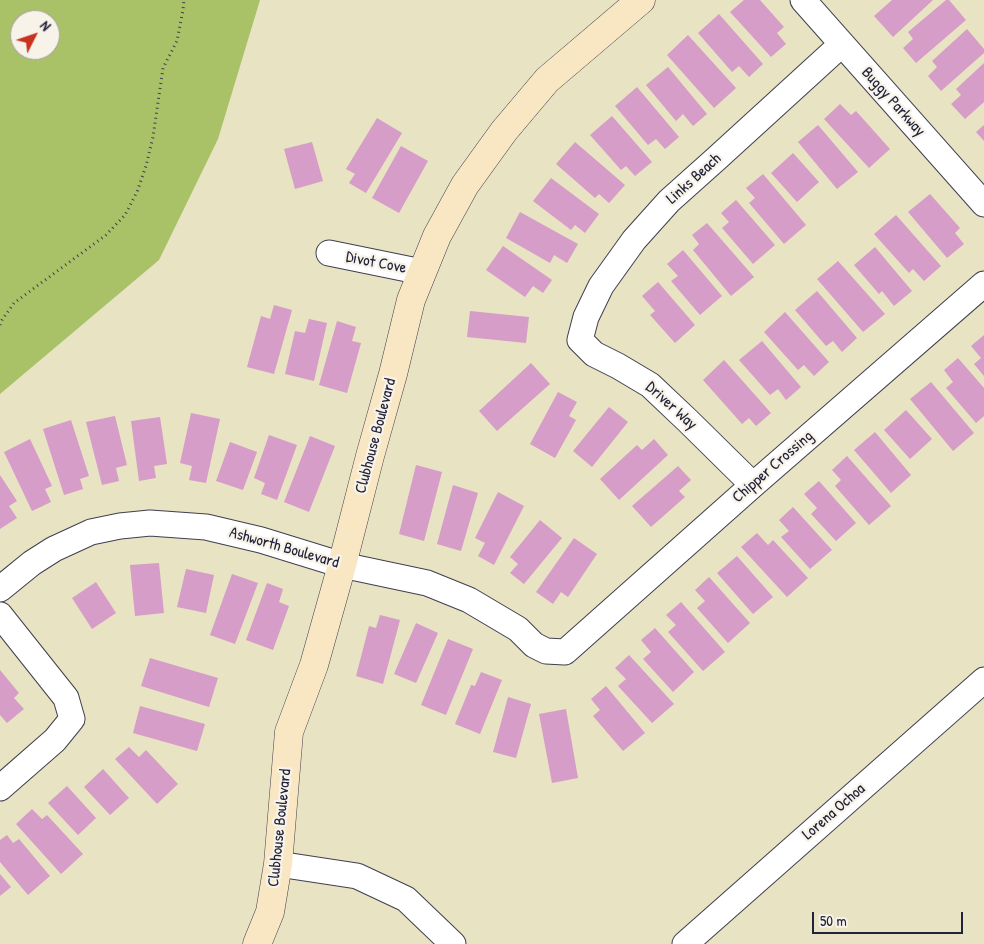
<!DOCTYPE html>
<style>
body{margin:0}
#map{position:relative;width:984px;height:944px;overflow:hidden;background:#e8e3c2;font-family:"Patrick Hand",sans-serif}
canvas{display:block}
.north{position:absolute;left:10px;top:10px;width:50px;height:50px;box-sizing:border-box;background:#f7f3e8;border:1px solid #a29fa3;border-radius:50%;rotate:49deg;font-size:14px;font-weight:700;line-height:20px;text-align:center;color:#22223b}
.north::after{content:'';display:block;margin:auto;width:18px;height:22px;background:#c8321e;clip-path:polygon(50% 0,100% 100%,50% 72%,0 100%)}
.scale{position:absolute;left:812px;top:912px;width:151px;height:22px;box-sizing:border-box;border:2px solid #22223b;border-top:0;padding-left:6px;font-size:15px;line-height:18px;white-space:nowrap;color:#22223b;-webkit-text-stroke:4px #f7f3e8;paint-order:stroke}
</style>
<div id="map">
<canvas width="984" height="944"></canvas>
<div class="north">N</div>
<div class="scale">50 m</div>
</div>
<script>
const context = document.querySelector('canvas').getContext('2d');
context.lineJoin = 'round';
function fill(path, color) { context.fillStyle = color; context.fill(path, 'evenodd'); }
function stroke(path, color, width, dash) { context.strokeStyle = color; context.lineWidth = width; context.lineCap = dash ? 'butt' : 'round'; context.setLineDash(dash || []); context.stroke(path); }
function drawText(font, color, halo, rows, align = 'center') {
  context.font = font + ' "Patrick Hand",sans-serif'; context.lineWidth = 4.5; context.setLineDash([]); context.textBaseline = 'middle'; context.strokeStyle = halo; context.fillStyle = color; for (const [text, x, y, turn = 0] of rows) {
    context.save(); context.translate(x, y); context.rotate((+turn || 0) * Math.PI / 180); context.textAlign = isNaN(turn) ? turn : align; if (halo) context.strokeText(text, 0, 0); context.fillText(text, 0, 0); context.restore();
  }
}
const green = new Path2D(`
 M0,0H260L218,139L159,260L0,394ZM20,20H50V50H20Z`);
const building = new Path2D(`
 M744,0H760L784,27L777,33L786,44L771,57L730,12Z
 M892,0H933L893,37L874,16Z
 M946,0H949L966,20L916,63L903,48L913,39L908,32Z
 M719,14L763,64L749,77L739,66L732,72L698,33Z
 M967,29L984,49V53L941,91L928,76L937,67L932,61Z
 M688,35L736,88L714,108L667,55Z
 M984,63V102L965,119L951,104L961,95L956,89Z
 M668,67L707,114L693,126L683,114L676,121L646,85Z
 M637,87L679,137L665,149L656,139L648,145L615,106Z
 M840,104L851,115L856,111L890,149L869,168L824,119Z
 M612,116L652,162L635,176L626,166L621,170L590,135Z
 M377,118L402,133L366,193L349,183L355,174L346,169Z
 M818,125L858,172L837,189L798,142Z
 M984,125V141L976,132Z
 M312,142L323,181L295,189L284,149Z
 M575,142L625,185L609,203L599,194L595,198L556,164Z
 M401,146L428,161L399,213L372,198Z
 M793,153L819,182L797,202L771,173Z
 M763,174L806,225L784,244L749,203L755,198L746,188Z
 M551,178L599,214L585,233L575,225L571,230L533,201Z
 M930,194L960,228L955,233L964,244L947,258L908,212Z
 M736,200L775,245L753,264L722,228L729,222L721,213Z
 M520,212L578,244L567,263L554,255L550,263L506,238Z
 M896,215L941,266L924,281L913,269L909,273L874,234Z
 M707,223L754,277L731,296L693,250L699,244L692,235Z
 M503,246L552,280L543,293L533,286L525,297L486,270Z
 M875,247L912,291L894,306L882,291L879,294L854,265Z
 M683,250L722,296L700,315L671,281L678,276L667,264Z
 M838,261L885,314L863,332L817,279Z
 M658,282L695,325L675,343L650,315L655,311L642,296Z
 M817,291L857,338L842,352L833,341L826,346L795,310Z
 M274,305L292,310L274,374L247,367L261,316L270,319Z
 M470,311L529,317L526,343L467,337Z
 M785,312L829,362L814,376L804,365L798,370L764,332Z
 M309,319L327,323L314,381L285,374L295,331L305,333Z
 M337,321L356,327L352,341L361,343L347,393L319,385Z
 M984,335V376L974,364L981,358L971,346Z
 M762,341L801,387L786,400L778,389L770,395L739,360Z
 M958,358L984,388V416L976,423L946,388L953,382L944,370Z
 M724,360L771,413L756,426L749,418L742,424L703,380Z
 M531,363L550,384L497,431L479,411Z
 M931,382L974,433L953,451L910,399Z
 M558,392L577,402L569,416L576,420L555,458L530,444Z
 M609,407L628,422L592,467L573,451Z
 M906,410L932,439L910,459L884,430Z
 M191,413L220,419L206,483L189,480L192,466L180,463Z
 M115,416L127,465L116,468L119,481L102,485L86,422Z
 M160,417L167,464L154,466L156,478L139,481L131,421Z
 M71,420L89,476L80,479L83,489L64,495L43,429Z
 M875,432L911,475L891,493L854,450Z
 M269,435L297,445L277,500L261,494L265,483L254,478Z
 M310,436L335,446L309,512L284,502Z
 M30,439L52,486L45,489L51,502L32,511L4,452Z
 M654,439L668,455L619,500L600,479L637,445L642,450Z
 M230,442L257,452L243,490L216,481Z
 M847,456L891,506L869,525L835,486L841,480L832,470Z
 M416,465L442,472L424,541L399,534Z
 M678,466L691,480L679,491L685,497L651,527L632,506Z
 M0,475L17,501L9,506L17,518L0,529Z
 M819,481L856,523L836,541L811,514L817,508L804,494Z
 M453,485L478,493L461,551L437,544Z
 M498,492L524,506L494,565L478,556L485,543L475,538Z
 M793,507L832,550L810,569L781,537L789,531L779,520Z
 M540,520L562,538L524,584L510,573L518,564L510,557Z
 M757,533L768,545L773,540L808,578L787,597L741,547Z
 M574,538L597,554L568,597L561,592L553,604L536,592Z
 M737,556L773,597L753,614L717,573Z
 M159,563L164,613L135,616L130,565Z
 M186,569L214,575L206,613L177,607Z
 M232,574L258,583L235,644L210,635Z
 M709,577L750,623L728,643L697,608L705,601L695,590Z
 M96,582L116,613L92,629L72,598Z
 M267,583L283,589L279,602L289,606L273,650L246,640Z
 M681,602L725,652L703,671L668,632L676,625L666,615Z
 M380,615L400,620L383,684L356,676L369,626L376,628Z
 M416,623L438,633L416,683L394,674Z
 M655,628L694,672L673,692L643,659L651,652L641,640Z
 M448,639L473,649L446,715L421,705Z
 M629,655L674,704L652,723L618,686L626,679L615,668Z
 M150,658L218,678L209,707L141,686Z
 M0,670L19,693L14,698L24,709L7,723L0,715Z
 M481,672L502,680L480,734L455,724L471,685L475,686Z
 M606,686L645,733L623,751L593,716L600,710L591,699Z
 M508,697L531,704L516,758L493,752Z
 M140,706L205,724L197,751L133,733Z
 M566,709L578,778L552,783L539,714Z
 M129,747L139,757L146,750L178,784L157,804L115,759Z
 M103,769L129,798L110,815L84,787Z
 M67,786L96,818L78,835L48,803Z
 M32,809L42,819L47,815L83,854L61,874L16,824Z
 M7,835L13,843L19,839L50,876L28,895L0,862V840Z
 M0,874L11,887L0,896Z`);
const path = new Path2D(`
 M0,325L2,320L14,303L106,235L125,215L137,192L146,166L153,137L163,68L177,41L183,10L184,0`);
const street = new Path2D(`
 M803,0L984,204
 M329,253L422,272
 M753,485L687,420L650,385L618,366L594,354L580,340L586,317L601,286L634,240L669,201L716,159L842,44
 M0,589L32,563L54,549L91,532L120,526L150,523L206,527L261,540L342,565L427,583L469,600L518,629L534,645L546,651L565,652L753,485L984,284
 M0,615L66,698L72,719L55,740L0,788
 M278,864L357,876L406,899L453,944
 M685,944L984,680`);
const secondary = new Path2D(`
 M257,944L270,912L278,864L289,732L314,665L342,565L370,456L393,374L411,300L437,236L465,185L504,131L547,80L641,0`);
const streetNames = [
 ["Buggy Parkway",893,102,48],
 ["Links Beach",694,179,-42],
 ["Divot Cove",376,263,11],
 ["Driver Way",671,406,42],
 ["Clubhouse Boulevard",376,436,-75],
 ["Chipper Crossing",773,467,-41],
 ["Ashworth Boulevard",284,548,16],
 ["Lorena Ochoa",834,812,-41],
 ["Clubhouse Boulevard",280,828,-84]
];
fill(green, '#a9c167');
fill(building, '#d59dc7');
stroke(street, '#403f4f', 27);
stroke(secondary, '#403f4f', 29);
stroke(path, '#403f4f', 3, [1, 4]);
stroke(street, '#fff', 25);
stroke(secondary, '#f9e7c3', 28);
drawText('16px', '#22223b', '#f7f3e8', streetNames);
</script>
